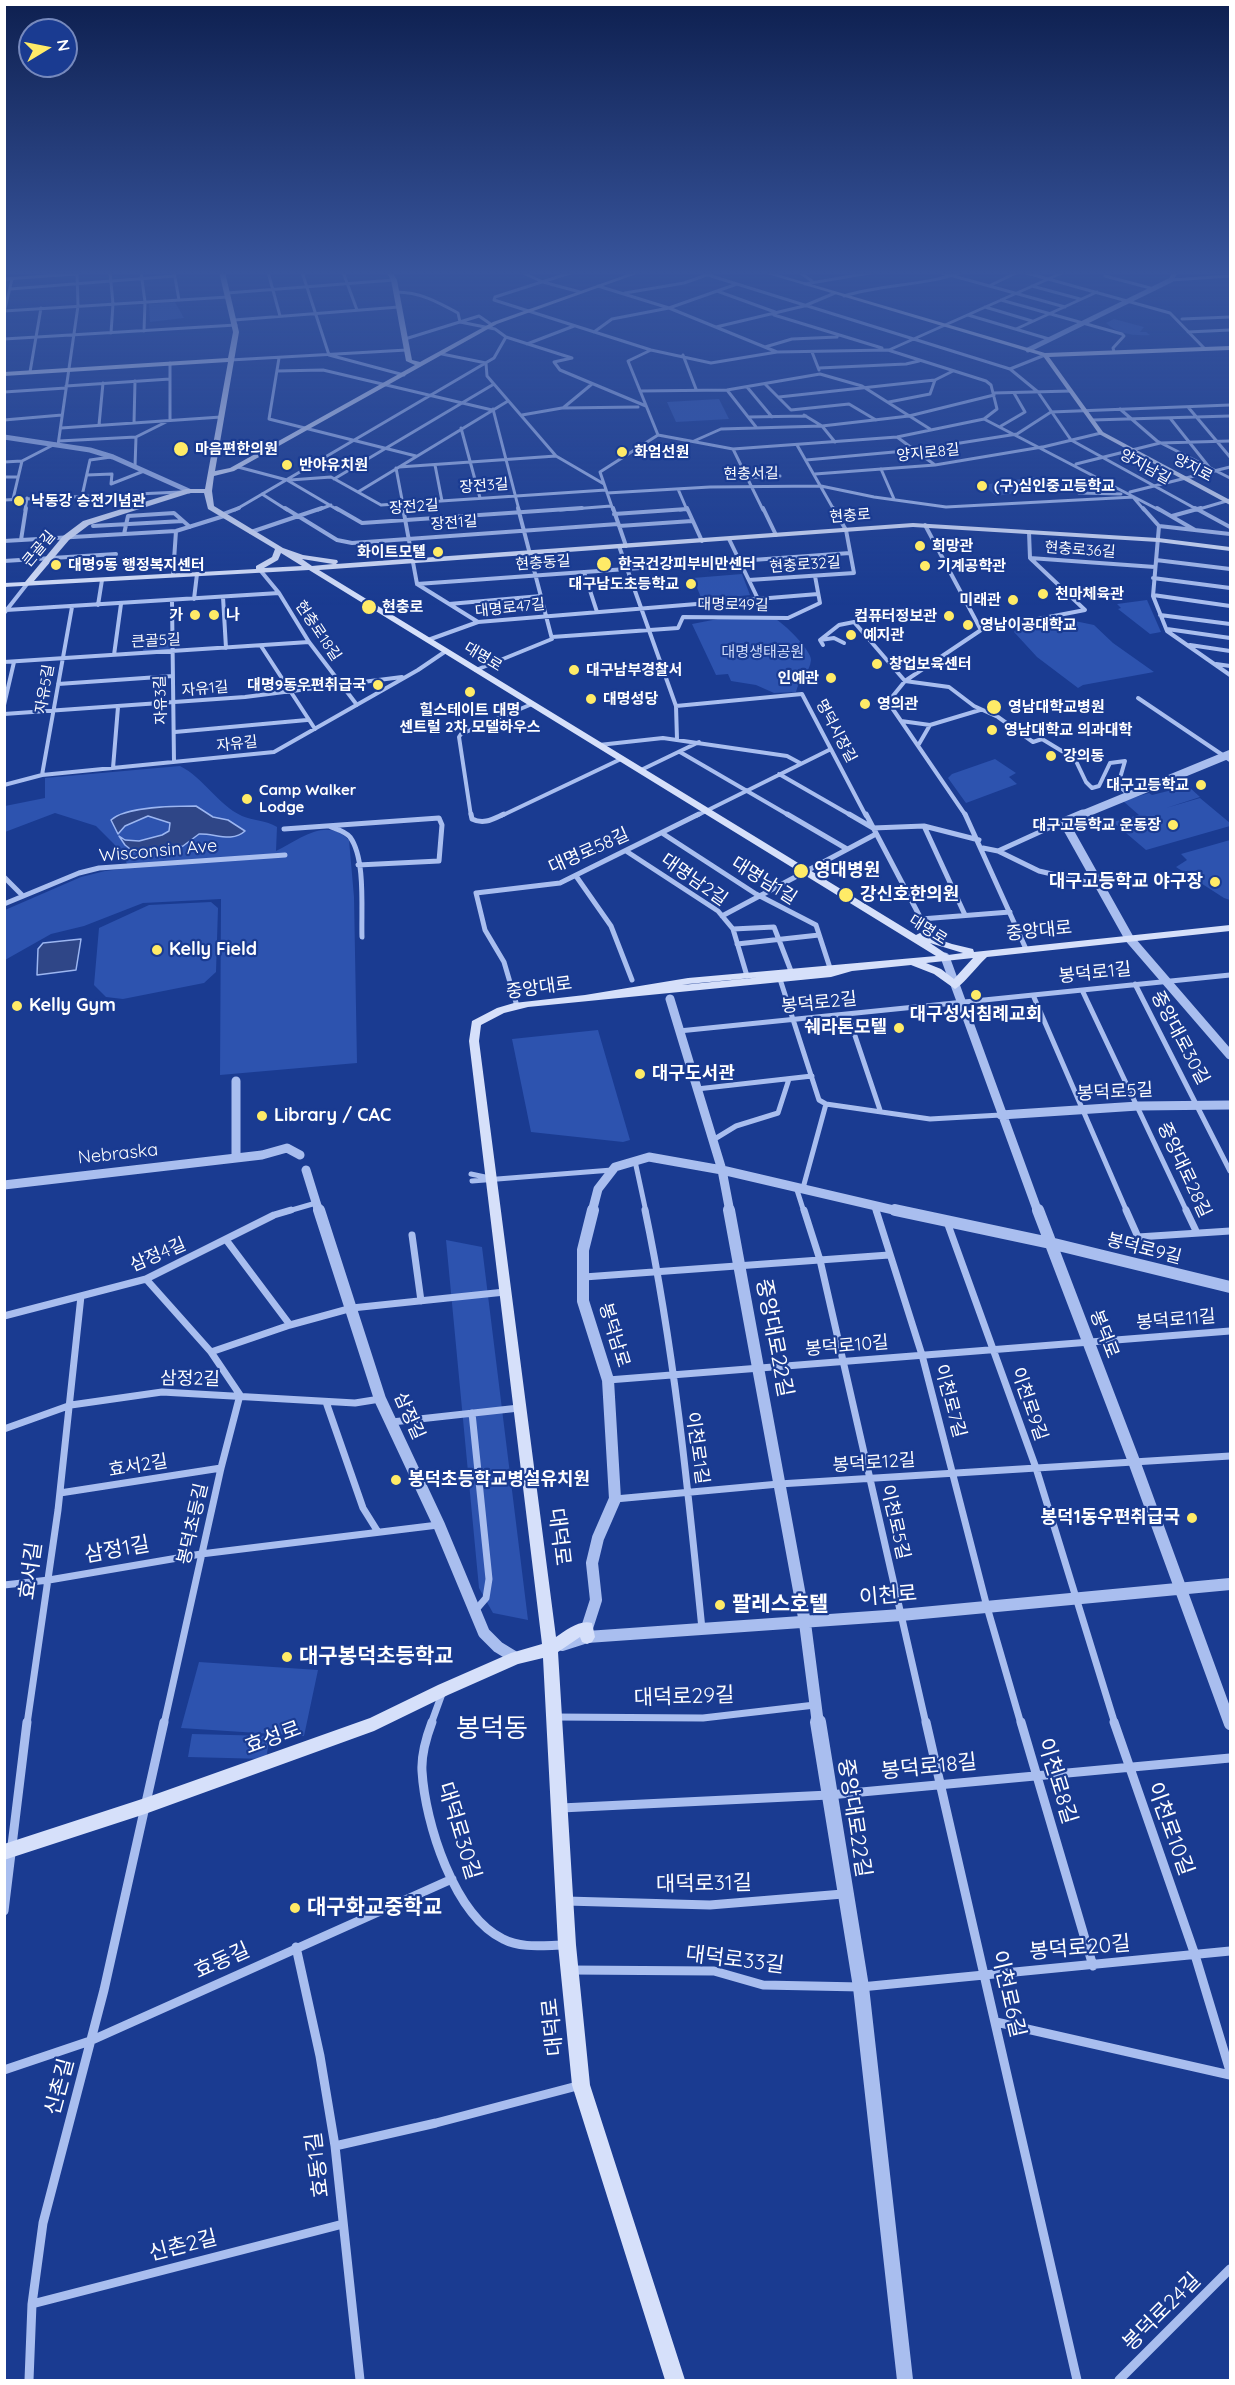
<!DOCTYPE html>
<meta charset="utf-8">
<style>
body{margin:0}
#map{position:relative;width:1235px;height:2385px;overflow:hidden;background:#1a3b91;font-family:Quicksand,sans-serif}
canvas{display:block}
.frame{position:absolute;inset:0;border:6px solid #fff;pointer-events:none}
.north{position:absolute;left:18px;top:18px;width:60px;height:60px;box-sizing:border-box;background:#1a3b91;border:2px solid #7689bd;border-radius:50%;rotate:80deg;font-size:16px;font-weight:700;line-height:24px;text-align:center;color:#fff}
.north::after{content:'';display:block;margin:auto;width:21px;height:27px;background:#ffeb67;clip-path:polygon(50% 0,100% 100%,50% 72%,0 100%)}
</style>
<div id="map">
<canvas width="1235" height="2385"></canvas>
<div class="frame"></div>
<div class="north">N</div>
</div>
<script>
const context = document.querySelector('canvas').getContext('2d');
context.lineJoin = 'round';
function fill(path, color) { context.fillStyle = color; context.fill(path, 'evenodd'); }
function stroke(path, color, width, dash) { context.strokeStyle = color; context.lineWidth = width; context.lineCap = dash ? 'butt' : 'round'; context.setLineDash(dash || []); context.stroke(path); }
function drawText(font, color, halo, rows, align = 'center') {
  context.font = font + ' Quicksand,"Noto Sans KR",sans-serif'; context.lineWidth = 4.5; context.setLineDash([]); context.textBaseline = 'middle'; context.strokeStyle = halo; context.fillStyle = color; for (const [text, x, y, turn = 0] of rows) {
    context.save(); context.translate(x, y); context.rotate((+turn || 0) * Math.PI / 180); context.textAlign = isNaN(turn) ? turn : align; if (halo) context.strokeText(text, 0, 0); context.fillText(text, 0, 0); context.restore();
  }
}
const green = new Path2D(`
 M175,302L184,318L150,322L149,304Z
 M1114,319L1144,327L1140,332H1146L1150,335C1134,336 1117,334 1106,323Z
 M719,399L729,419L676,422L667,402Z
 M1033,477H1038L1050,488L996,496L983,485Z
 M742,574L750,595L702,600L693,578Z
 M1147,600L1161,632L1150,634L1118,609L1121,608L1117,604Z
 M723,618C736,618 763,615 775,619C783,622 812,651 811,660C810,673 799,678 796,692L774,693L756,685L731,681L728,674L716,675L692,624Z
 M1065,619L1094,625L1113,643L1154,672L1083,685L1078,688L1037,657L1014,632L1016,629Z
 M172,634V652H143L144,636Z
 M995,759L1016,773L1009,777L1017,784L966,803L948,778L952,774Z
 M180,766C204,778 217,804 242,816C253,821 266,820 277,827L276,851C299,840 326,816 349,840L354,897L357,1063L220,1075L221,899L143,903L84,926L51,934L5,960V910L81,877L105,871L130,868L114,844L96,826L55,813L5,832V806L45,798V778Z
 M1188,786L1200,797L1166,808L1200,798L1230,823V826L1146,850L1113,822L1139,815L1123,801L1149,793L1152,795Z
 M1230,840V900L1224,898L1176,867L1187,860L1181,854Z
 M211,902L218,908L216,972L204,983L123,999L106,997L94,985L99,928L149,905Z
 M598,1030L630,1140L623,1142L531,1132L512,1039Z
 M446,1240L482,1247L528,1620L493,1613L479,1588Z
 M199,1662L318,1670L304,1736L181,1728Z
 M192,1734L270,1736L266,1759L188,1757Z`);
const water = new Path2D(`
 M196,806L213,817L228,820L245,831C232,843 214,833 199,834L183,846L134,852L125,845L119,836L125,840L139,841L162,835L169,831L170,823L148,816L125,826L118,834L111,820C126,806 176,806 196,806Z
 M81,939L76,970L37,975L38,949L43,943Z`);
const minorFar4 = new Path2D(`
 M110,272L113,304L111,333
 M141,272L145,302L144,331
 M174,272L179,300
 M268,272L280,316
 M302,272L329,355L404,375
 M343,272L357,310
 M521,272L543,282L580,292
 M573,272L495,297L494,300L651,350L711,363L777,352L888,350L986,381L991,385L997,409L984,419L897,437L733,449L658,435
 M799,272L812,281
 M939,272L1065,307
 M1023,272L1170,313L1205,349
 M708,275L1010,369L1038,392L1071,440L1198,510
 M1105,276L1154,289
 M4,279L77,274
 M1171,280L1230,276
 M805,284L875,272
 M991,285L1018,272
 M598,286L669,308L777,352
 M1032,286L1080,299
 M10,289L175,276
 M717,291L775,312
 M396,292C420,292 438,302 458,313L460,322
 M227,293L394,280
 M625,293L684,283L715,272
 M844,296C883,284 924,286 962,272
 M1001,300L1122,334L1124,336L1113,348L1114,352
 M985,307L1032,321
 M4,311L228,297
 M4,313L12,279
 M774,315L882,348
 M968,315L1049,339
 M1182,319L1230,317
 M234,320L399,307
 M460,322L495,329L506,337L572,358L554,362L560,370L646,406
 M716,327L804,306L835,293
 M1016,329L1097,292
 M594,332L612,319L669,308L737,284
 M1188,332L1230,330
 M4,339L236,325
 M405,339L479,316L492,325
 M527,344L574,326
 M765,347L792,339L837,337
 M651,350L628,361L658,435
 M889,350L1064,272
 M812,352L819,370
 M442,354L486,363
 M683,355L696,389
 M279,358L269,419L416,456
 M230,360L407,350
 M486,363L487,376L556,456L604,484
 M819,368L906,364L919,361
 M1010,369L1045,355
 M277,371L323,370L492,410
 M30,372L41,308
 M820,374L862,386L930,429
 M765,384L791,410L849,404L876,420
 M66,386L170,379
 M747,387L772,417
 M727,390L756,427
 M640,391L727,390L820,374
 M4,392L66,388
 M993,393L1071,391
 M779,397L935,380L953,371
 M889,402L930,394L935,380
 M1188,407L1230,457
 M563,408L592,384
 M493,409L519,510
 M1120,409L1157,441L1230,478
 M522,415L562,408L638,407
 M804,415L822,426L835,442
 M748,417L806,416
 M1170,418L1209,467
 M984,419L1159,510
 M4,420L62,415
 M1092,420L1230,416
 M134,423L135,381
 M99,425L103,383
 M1001,426L1025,412L1014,393
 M61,428L221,417
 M461,428L480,498
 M897,437L935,465
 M59,441L136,437L170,420V363
 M694,441L721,429L822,426L909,416L994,395
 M58,445L78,306L77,272
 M797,445L834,510
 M1043,447L1101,433
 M733,449L763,510
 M806,460L916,450L1017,434L1051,412L1230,405
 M4,462L22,461L55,444
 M1076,464L1160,443L1230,441
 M435,465L442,501
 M135,467L136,437
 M238,467L287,480L338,510
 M399,467L556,456
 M396,468L404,510
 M881,469L894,499
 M815,474L935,465L1042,447
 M87,475L112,474L111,484L144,471
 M4,477H18
 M746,478L780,476
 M334,479L494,384
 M290,480L331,477L381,505L606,490
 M678,489L687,510
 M358,492L508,401
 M1130,492L1230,467
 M607,493L710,487L821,486L874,497L946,507L1134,497
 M1079,493L1121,494
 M262,494L287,510
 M82,496L90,460L111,457
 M1133,497L1144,510
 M13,499L22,461
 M4,500L181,492
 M25,510L27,498
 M235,510L494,358L506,337
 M318,510L331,505
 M560,510L611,506
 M613,510L600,472L658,435
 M680,510L687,509
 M1196,510L1230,500`);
const minorFar3 = new Path2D(`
 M285,508L337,540L352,543L618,524
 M336,508L362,523L582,508
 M403,508L417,584L478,622
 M613,508L626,546
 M687,508L702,541
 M763,508L776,535
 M1143,508L1159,526L1153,596L1167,631L1230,675
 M1157,508L1195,530
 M1195,508L1230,527
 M223,514L239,508
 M614,514L687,509
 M1172,516L1201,508
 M925,525L981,630
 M93,526L183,521
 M619,526L692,521
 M1159,526L1230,534
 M251,532L322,508
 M1029,532L1030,558
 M124,534L128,516L174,513L190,527
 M729,539L758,599
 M21,540L26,508
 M4,541L176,531L224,516
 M619,546L676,706L677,739
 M1030,558L1155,567
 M1156,560L1230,569
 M4,561L116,554
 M260,570L279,593L309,642L357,705
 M584,572L597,612
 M173,575L176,531
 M1153,578L1230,588
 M749,580L854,573L846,530L833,508
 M417,584L850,553
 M1153,595L1230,606
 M223,597L226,648
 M194,599L197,574
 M172,601L174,762
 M449,604L541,596
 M98,605L102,580
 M6,610L279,593
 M5,612L27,584
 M1160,615L1230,624
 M1167,629L1230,638
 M552,637L678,628L683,617L788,618L820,603L815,576
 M428,640L478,622L818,594
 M820,640L834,638L844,643
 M823,645L820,640L839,625L854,622L905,681L949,687L974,706L998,717L1033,742L1042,739L1075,759L1086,782L1092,788L1099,786L1110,763L1125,761L1118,785L1128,794
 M1190,645L1230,651
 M261,646L315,729
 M114,655L121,604
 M4,662L309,642
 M1216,664L1230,666
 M476,670L552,639L518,508
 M58,684L173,676
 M1138,698L1230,760
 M4,705L14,662
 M676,706L802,694L866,816
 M4,714L245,697L402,677
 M901,721L930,725
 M175,732L307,720
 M919,744L930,725L980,710
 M599,745L663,738L787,756L800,763
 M680,752L790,816
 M113,768L118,707
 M641,770L699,742
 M779,774L852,816
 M42,775L72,607
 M4,785L42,775L274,752L418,670L446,651
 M471,816L459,737L461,734L532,704
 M501,816L621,759
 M696,816L831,749
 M966,816L888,702L905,681L981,630L1085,610L1030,558`);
const minorFar2 = new Path2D(`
 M471,814L472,819C484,825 493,819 504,814
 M787,814L847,849
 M849,814L873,828L924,826L979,840
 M866,814L929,934L927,938
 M965,814L1026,949
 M329,826C336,829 345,831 350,837C366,859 361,911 362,937
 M924,826L965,915
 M284,829L439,818L442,825L439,861L358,865
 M662,833L756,894L816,925L830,968
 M983,848L998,851L1039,871L1099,885
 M626,851L718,911L733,929L747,976
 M998,851L1064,821
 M576,876L611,926L632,980
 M4,877L23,896
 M4,904L79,873L99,868L285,855
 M722,916L876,834
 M921,919L1010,912
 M733,929L774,927L791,971
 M737,944L819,935
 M779,976L819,1100L826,1104L930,1119L1001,1115
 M1135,984L1230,1171
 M1082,990L1187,1212
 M1033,995L1127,1212
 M517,1006L504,962L485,930L476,893L560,883L699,814
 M848,1015L880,1110
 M679,1031L1230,975
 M697,1089L812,1076
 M713,1140L736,1126L778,1113L789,1079
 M635,1161L646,1212
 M471,1174L485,1177
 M472,1181L612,1170
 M796,1187L804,1212
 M803,1188L826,1104
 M874,1205L876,1212
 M285,1212L316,1203`);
const minorFar1 = new Path2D(`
 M645,1210C674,1348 688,1489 702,1629
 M804,1210L820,1260L926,1724
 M876,1210L922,1355L987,1607L1021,1724
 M1126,1210L1138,1237L1230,1231
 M1186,1210L1197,1233
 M947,1222L1036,1468L1115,1724
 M412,1235L421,1301
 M227,1241L290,1325
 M584,1277L889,1255
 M146,1279L211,1352L240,1395L221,1468L164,1724
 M4,1316L146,1279L274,1215L291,1210
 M211,1352L290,1325L352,1308L505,1292
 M608,1380L1230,1331
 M326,1402L363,1508L378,1532
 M472,1413L489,1579L486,1598L474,1612
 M392,1422L519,1408
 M4,1429L71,1405L162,1392L355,1403L380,1399
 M60,1493L221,1468
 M615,1499L779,1484L1230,1456
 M4,1585L49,1580L201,1554L438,1525
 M555,1717L703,1718L815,1705
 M27,1724L58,1510L81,1296
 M431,1724L443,1691`);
const minor = new Path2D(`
 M432,1722C426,1738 421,1754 422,1771C425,1823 454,1915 503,1939C522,1949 545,1945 566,1945
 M926,1722L1077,2380
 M1021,1722L1093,1966
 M1114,1722L1195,1955L1230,2071
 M561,1808L829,1795L1230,1758
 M566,1901L710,1905L843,1894
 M4,1911L27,1722
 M296,1947L320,2056L335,2146L360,2380
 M570,1970L714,1971L763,1985L861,1987L1230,1951
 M996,2022L1230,2075
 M4,2070L90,2041L452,1879
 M335,2146L436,2123L581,2085
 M32,2304L343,2224
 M29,2380L32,2304L43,2223L104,1990L164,1722
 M1119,2380L1230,2269`);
const tertiaryFar4 = new Path2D(`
 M1028,350L1171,280L1175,272
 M4,437L90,450L113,457L189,491`);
const tertiaryFar3 = new Path2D(`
 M1079,816L1230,754`);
const tertiaryFar2 = new Path2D(`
 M1083,814L1064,822L1129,938L1230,1055
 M945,957L1038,1212
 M670,999L722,1170L730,1212
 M236,1081V1158
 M1001,1115L1138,1106L1230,1105
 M306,1170L319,1212
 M4,1185L262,1155L287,1148L300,1155
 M592,1212L598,1189L615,1167L649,1157L722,1170L902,1212`);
const tertiaryFar1 = new Path2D(`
 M319,1210L380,1399L439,1525L484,1633L498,1647L516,1658
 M729,1210L805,1623L818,1724
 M895,1210L1050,1243L1230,1287
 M1038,1210L1135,1464L1230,1724
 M587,1628L596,1600L592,1563L598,1538L615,1499L608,1380L583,1301V1250L593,1210
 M562,1645L587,1637L901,1615L1230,1584`);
const tertiary = new Path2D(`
 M818,1722L861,1987L905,2380`);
const secondary = new Path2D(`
 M219,272H225L239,332L215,471L230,468L415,365L406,361L391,280L386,272H392L397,280L412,360L420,362L493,322L634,272H642L497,324L234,471L214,476L212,491L214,506L283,548L303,555L337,560L338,562L336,564L913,523L1158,538L1230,547V551L1158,542L913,527L319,570L916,935L920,933L952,944L973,949L974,952L1230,925V931L987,957C979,964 962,986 955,989L934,974L911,965L852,971L831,977L528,1007L504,1013L481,1025L479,1041L556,1637C566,1630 580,1619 592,1623L595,1637L592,1642L587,1644L582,1642L580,1637L558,1652L576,1945L590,2085L685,2380H665L572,2085L558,1945L543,1658L518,1664L448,1695L374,1731L145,1814L4,1860V1844L145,1798L370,1718L438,1685L511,1653L542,1644L469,1041L472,1021L497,1008L514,1003L585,995L688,978L936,956L309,570L4,587V583L25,582L63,536L83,521L186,489H205L228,362L4,376V372L228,358L233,332ZM190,493H204L208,509L275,549L272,557L256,566V569L34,581L69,540L89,525ZM281,553L302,566L264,568L278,560ZM302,559L333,564L312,566ZM930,943L963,953L948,955ZM973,958L954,979L941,969L926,963ZM762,977L682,985L688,984Z
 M761,272H770L1045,353L1230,346V350L1049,357L1103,432L1230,500V505L1099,434L1043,356Z`);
const markers = [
 [181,449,8,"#ffeb67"],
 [622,452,6,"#ffeb67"],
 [287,465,6,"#ffeb67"],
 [982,486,6,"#ffeb67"],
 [19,501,6,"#ffeb67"],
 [920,546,6,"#ffeb67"],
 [438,552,6,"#ffeb67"],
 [604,564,8,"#ffeb67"],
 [56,565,6,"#ffeb67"],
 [925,566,6,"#ffeb67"],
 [691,584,6,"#ffeb67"],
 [1043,594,6,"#ffeb67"],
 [1013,600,6,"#ffeb67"],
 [369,607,8,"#ffeb67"],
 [195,615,6,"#ffeb67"],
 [214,615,6,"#ffeb67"],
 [949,616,6,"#ffeb67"],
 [968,625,6,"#ffeb67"],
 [851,635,6,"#ffeb67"],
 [877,664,6,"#ffeb67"],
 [574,670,6,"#ffeb67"],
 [831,678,6,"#ffeb67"],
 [378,685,6,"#ffeb67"],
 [470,692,6,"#ffeb67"],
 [591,699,6,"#ffeb67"],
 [865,704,6,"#ffeb67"],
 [994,707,8,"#ffeb67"],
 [992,730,6,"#ffeb67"],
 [1051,756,6,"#ffeb67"],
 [1201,785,6,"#ffeb67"],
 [247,799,6,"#ffeb67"],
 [1173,825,6,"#ffeb67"],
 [801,871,8,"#ffeb67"],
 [1215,882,6,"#ffeb67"],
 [846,895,8,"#ffeb67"],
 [157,950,6,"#ffeb67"],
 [976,995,6,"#ffeb67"],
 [17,1006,6,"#ffeb67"],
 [899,1028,6,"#ffeb67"],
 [640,1074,6,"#ffeb67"],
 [262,1116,6,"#ffeb67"],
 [396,1480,6,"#ffeb67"],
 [1192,1518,6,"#ffeb67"],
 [720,1605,6,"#ffeb67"],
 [287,1657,6,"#ffeb67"],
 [295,1908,6,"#ffeb67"]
];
const farPoinames = [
 ["마음편한의원",195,449],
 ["화엄선원",634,452],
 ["반야유치원",299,465],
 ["(구)심인중고등학교",994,486],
 ["낙동강 승전기념관",31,501],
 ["희망관",932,546],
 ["화이트모텔",426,552,"right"],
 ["한국건강피부비만센터",618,564],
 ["대명9동 행정복지센터",68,565],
 ["기계공학관",937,566],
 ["대구남도초등학교",679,584,"right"],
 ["천마체육관",1055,594],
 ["미래관",1001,600,"right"],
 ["현충로",382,607],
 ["가",183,615,"right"],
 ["나",226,615],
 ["컴퓨터정보관",937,616,"right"],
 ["영남이공대학교",980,625],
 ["예지관",863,635],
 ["창업보육센터",889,664],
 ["대구남부경찰서",586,670],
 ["인예관",819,678,"right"],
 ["대명9동우편취급국",366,685,"right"],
 ["대명성당",603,699],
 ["영의관",877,704],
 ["영남대학교병원",1008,707],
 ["힐스테이트 대명",470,710,"center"],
 ["센트럴 2차 모델하우스",470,727,"center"],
 ["영남대학교 의과대학",1004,730],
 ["강의동",1063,756],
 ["대구고등학교",1189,785,"right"],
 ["Camp Walker",259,790],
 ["Lodge",259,807],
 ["대구고등학교 운동장",1161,825,"right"]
];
const farStreetnames = [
 ["양지로8길",928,453,-6],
 ["양지남길",1145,467,29],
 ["양지로",1193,468,28],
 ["현충서길",751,474,-1],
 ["장전3길",484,486,-4],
 ["장전2길",414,507,-4],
 ["현충로",850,516,-4],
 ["장전1길",454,523,-4],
 ["큰골길",39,549,-50],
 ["현충로36길",1080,550,4],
 ["현충동길",543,563,-4],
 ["현충로32길",805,565,-4],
 ["대명로49길",733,605,1],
 ["대명로47길",510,608,-6],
 ["현충로18길",318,631,56],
 ["큰골5길",156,641,-3],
 ["대명로",483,657,31],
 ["자유5길",45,689,-80],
 ["자유1길",205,689,-5],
 ["자유3길",161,700,-92],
 ["명덕시장길",836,731,62],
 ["자유길",237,744,-6],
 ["대명로",928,930,32]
];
const farParknames = [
 ["대명생태공원",763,652]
];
const streetNames = [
 ["Wisconsin Ave",158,851,-5],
 ["대명로58길",589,851,-24],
 ["대명남2길",694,880,35],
 ["대명남1길",764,881,32],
 ["중앙대로",1039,931,-6],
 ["봉덕로1길",1095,973,-6],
 ["중앙대로",539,988,-8],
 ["봉덕로2길",819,1003,-6],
 ["중앙대로30길",1180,1038,62],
 ["봉덕로5길",1115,1092,-3],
 ["Nebraska",118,1154,-6],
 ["중앙대로28길",1184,1170,65],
 ["봉덕로9길",1144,1249,14],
 ["삼정4길",158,1255,-23],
 ["봉덕로11길",1176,1320,-5],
 ["봉덕로",1104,1334,69],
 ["봉덕남로",614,1335,73],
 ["봉덕로10길",847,1346,-5],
 ["삼정2길",190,1379,1],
 ["이천로7길",950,1401,75],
 ["이천로9길",1029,1404,71],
 ["삼정길",409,1416,66],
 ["이천로1길",697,1448,82],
 ["봉덕로12길",874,1463,-4],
 ["효서2길",138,1466,-9],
 ["이천로5길",895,1522,77],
 ["봉덕초등길",193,1524,-77]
];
const poiNames = [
 ["영대병원",814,871],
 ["대구고등학교 야구장",1203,882,"right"],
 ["강신호한의원",860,895],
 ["Kelly Field",169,950],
 ["Kelly Gym",29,1006],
 ["대구성서침례교회",976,1015,"center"],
 ["쉐라톤모텔",887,1028,"right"],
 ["대구도서관",652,1074],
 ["Library / CAC",274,1116],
 ["봉덕초등학교병설유치원",408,1480],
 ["봉덕1동우편취급국",1180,1518,"right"]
];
const nearStreetnames = [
 ["중앙대로22길",774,1338,79],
 ["대덕로",559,1537,83],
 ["삼정1길",117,1550,-10],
 ["효서길",31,1571,-82],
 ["이천로",888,1596,-5],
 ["대덕로29길",684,1697,-2],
 ["효성로",273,1738,-20],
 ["봉덕로18길",929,1767,-6],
 ["이천로8길",1057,1781,73],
 ["중앙대로22길",854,1818,81],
 ["이천로10길",1170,1829,70],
 ["대덕로30길",459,1831,73],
 ["대덕로31길",704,1884,-1],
 ["봉덕로20길",1080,1948,-5],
 ["대덕로33길",735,1960,7],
 ["효동길",222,1961,-24],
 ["이천로6길",1008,1994,77],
 ["대덕로",553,2027,-96],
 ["신촌길",60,2087,-75],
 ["효동1길",318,2165,-97],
 ["신촌2길",183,2246,-14],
 ["봉덕로24길",1162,2312,-45]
];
const nearPoinames = [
 ["팔레스호텔",732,1605],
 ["대구봉덕초등학교",299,1657],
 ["대구화교중학교",307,1908]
];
const nearQuarternames = [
 ["봉덕동",492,1729]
];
fill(green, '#2d53af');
fill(water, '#2f4687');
stroke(water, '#9cb6f1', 1.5);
stroke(minorFar4, '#a9beef', 3);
stroke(minorFar3, '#a9beef', 4);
stroke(minorFar2, '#a9beef', 5);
stroke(minorFar1, '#a9beef', 7);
stroke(minor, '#a9beef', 9);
stroke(tertiaryFar4, '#a9beef', 5);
stroke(tertiaryFar3, '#a9beef', 8);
stroke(tertiaryFar2, '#a9beef', 9);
stroke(tertiaryFar1, '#a9beef', 12);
stroke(tertiary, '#a9beef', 16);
fill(secondary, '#d6e0fa');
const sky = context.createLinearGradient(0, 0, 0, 606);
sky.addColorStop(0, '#0e2050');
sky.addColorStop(0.45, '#38559d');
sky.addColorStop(1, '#38559d00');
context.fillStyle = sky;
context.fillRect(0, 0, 1235, 606);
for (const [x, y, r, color] of markers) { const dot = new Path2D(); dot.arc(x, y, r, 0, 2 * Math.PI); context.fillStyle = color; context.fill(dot); stroke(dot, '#1a3b91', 2); }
drawText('bold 15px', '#fff', '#1a3b91', farPoinames, 'left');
drawText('15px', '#fff', '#1a3b91', farStreetnames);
drawText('15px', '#cfdcfb', '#1a3b91', farParknames);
drawText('18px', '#fff', '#1a3b91', streetNames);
drawText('bold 18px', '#fff', '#1a3b91', poiNames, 'left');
drawText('21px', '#fff', '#1a3b91', nearStreetnames);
drawText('bold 21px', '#fff', '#1a3b91', nearPoinames, 'left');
drawText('26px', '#fff', '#1a3b91', nearQuarternames);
</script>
